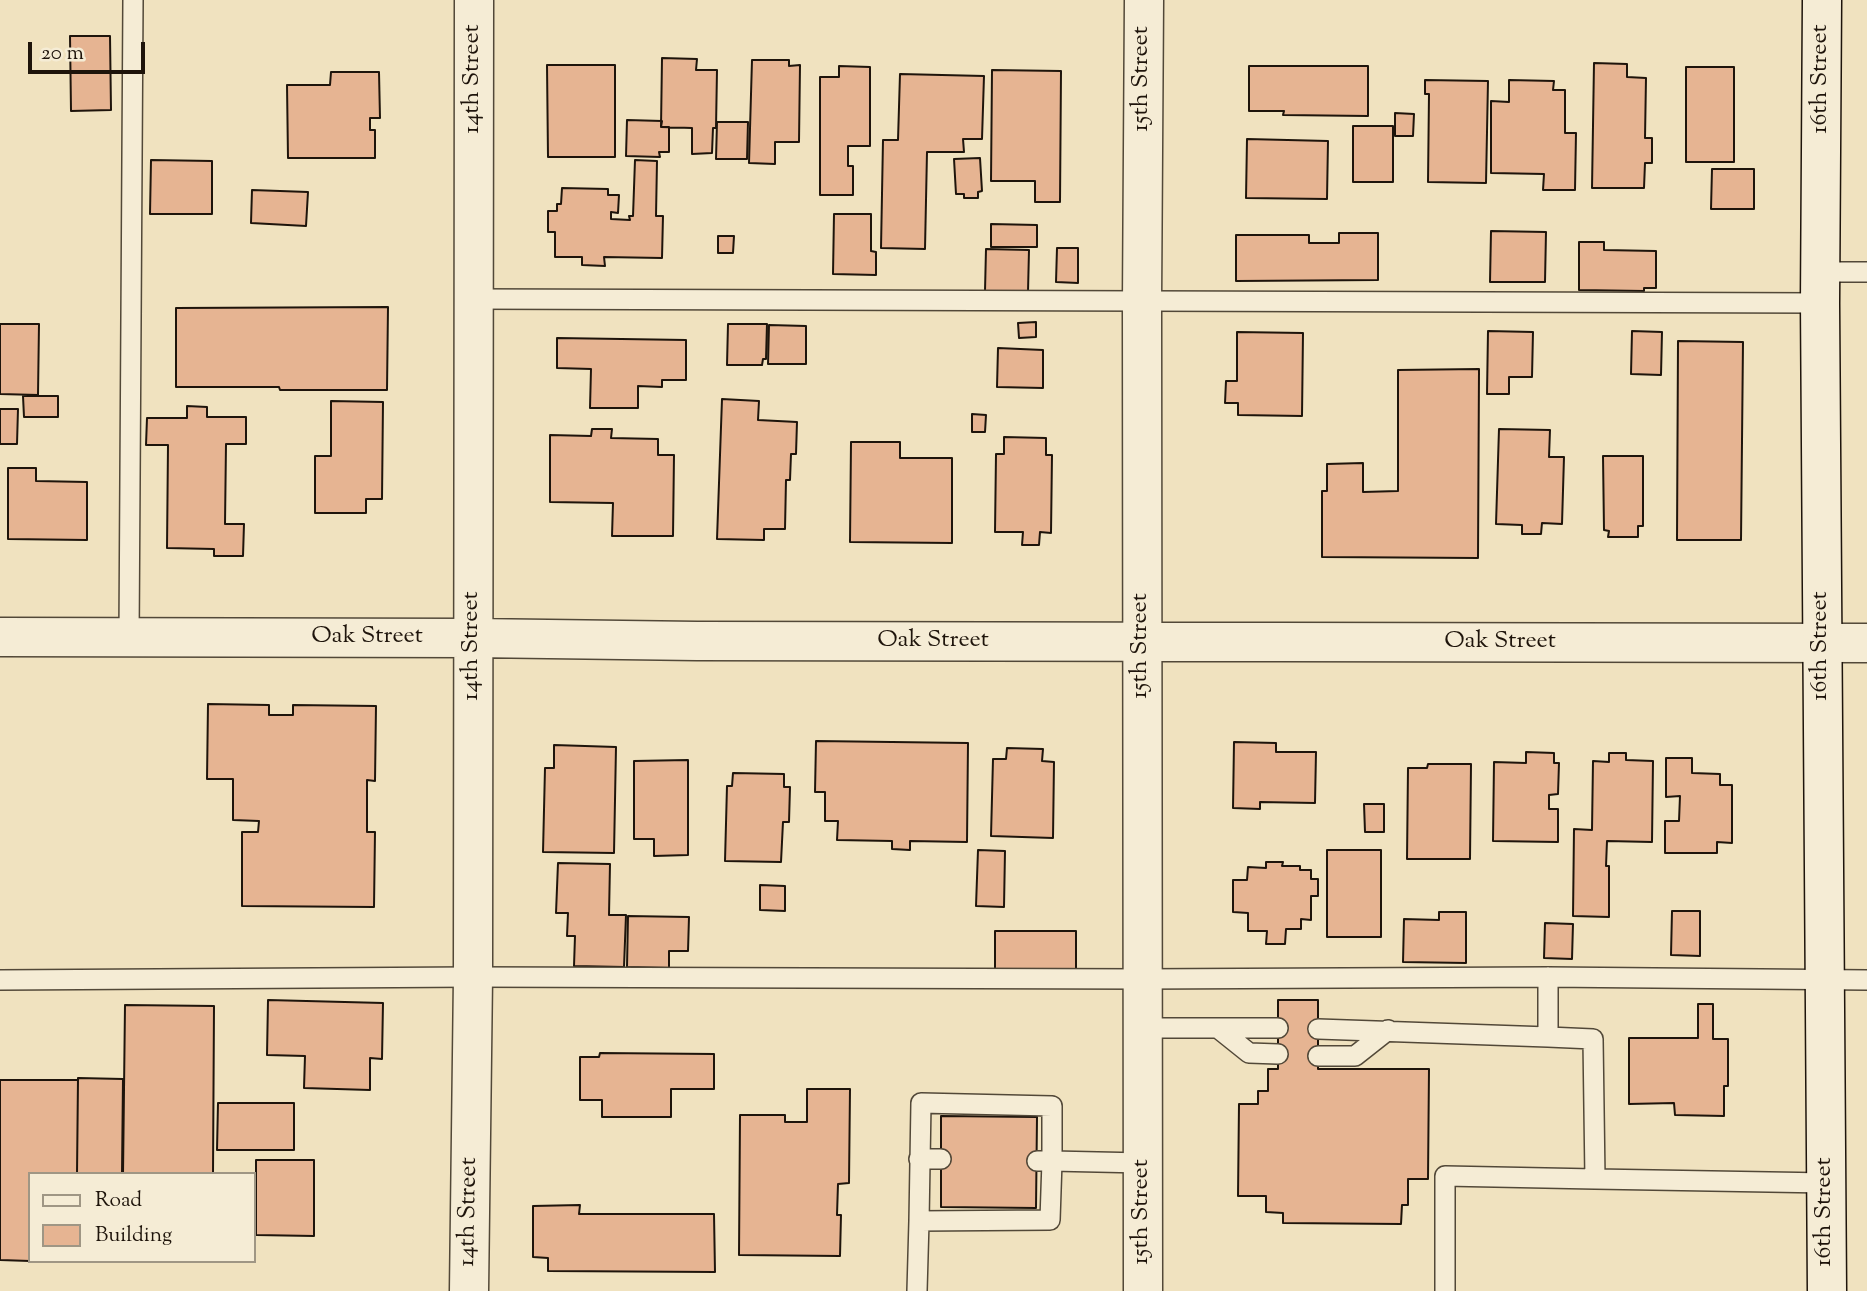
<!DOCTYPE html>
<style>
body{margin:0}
#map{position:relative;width:1867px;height:1291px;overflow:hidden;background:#f0e2bf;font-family:"Sorts Mill Goudy",serif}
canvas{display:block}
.legend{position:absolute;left:28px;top:1172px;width:228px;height:91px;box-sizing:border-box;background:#f5ecd5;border:2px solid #9f9684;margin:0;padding:9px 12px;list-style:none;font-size:21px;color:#1e140b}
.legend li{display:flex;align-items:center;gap:14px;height:35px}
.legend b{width:35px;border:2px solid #9f9684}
.scale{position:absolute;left:28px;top:42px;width:117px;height:32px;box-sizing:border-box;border:4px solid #1e140b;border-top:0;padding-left:9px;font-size:21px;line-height:24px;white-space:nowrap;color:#1e140b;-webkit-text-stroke:5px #f5ecd5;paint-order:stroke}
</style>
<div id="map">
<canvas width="1867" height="1291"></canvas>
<ul class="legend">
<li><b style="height:9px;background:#f5ecd5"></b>Road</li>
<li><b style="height:19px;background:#e6b492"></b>Building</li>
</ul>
<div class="scale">20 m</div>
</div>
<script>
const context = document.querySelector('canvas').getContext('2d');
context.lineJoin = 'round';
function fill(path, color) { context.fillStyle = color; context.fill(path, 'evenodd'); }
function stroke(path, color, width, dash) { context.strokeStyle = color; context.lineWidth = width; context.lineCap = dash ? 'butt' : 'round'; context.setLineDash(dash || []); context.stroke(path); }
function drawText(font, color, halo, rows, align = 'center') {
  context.font = font + ' "Sorts Mill Goudy",serif'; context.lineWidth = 5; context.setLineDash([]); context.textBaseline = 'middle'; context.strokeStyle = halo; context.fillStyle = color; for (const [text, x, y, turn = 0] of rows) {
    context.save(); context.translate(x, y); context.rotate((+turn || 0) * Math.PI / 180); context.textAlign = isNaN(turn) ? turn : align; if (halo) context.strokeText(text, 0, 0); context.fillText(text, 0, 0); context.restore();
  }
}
const building = new Path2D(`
 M70,36H110L111,110L71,111Z
 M662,58L697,59L696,70H717L716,128H713L712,153L692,154V128L661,127Z
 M752,60H789V66L800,65L799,142H775V164L749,163Z
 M1594,63L1627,64V77L1646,78L1645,138H1652V163H1645L1644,188H1592Z
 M547,65H615V157H548Z
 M839,66L870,67V146H848V166H853V195H820V77H839Z
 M1249,66H1368V116L1283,115L1284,111H1249Z
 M1686,67H1734V162H1686Z
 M992,70L1061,71L1060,202H1035V181H991Z
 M331,72H379L380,118H370V130H375V158H288L287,85H330Z
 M900,74L984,76L982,139H963L964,152H927L925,249L881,248L883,140H898Z
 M1425,80L1488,81L1486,183L1428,182L1429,94H1425Z
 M1509,80L1554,81L1553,90H1565V133H1576L1575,190H1543L1544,174L1491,173V101L1509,102Z
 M1395,113L1414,114L1413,136H1395Z
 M627,120L662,121L661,127H669V152H659L660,157L626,156Z
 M717,122H748L747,159H716Z
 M1353,126H1393V182H1353Z
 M1247,139L1328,141L1327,199L1246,198Z
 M980,158L982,191L978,192V198H964V194H956L954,159Z
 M151,160L212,161V214H150Z
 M635,160L657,161L656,216H663L662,258L604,257L605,266L582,265V257H555V232H548V211H557V204H561L562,188L608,189V195H619L618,213L611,212V219L630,220L629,216H633Z
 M1712,169H1754V209H1711Z
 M252,190L308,192L306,226L251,223Z
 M834,214H871V251L876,252V275L833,274Z
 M991,224L1037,225V247H991Z
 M1491,231L1546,232L1545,282H1490Z
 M1339,233H1378V280L1236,281V235H1309V243H1339Z
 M718,236H734L733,253H718Z
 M1579,242H1604V250L1656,251V288H1644V291L1579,290Z
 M1057,248H1078V283L1056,282Z
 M986,249L1029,250L1028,292L985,291Z
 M388,307L387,390H280L279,387H176V308Z
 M1036,322V337L1019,338L1018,323Z
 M0,324H39L38,395L0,394Z
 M728,324H767L766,359H763L762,365H727Z
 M769,325L806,326V364H768Z
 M1488,331L1533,332L1532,377H1509V394H1487Z
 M1632,331L1662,332L1661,375L1631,374Z
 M1237,332L1303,333L1302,416L1238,415V403H1225L1226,381H1237Z
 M557,338L686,340V380H662V387L638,386V408H590L591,369L557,368Z
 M1678,341L1743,342L1741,540H1677Z
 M998,348L1043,350V388L997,387Z
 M1479,369L1478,558L1322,557V491H1327V464L1363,463V492L1398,491V370Z
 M23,396H58V417H24Z
 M722,399L759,401L758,420L797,422L796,454H791L790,480H786L785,529H764V540L717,539Z
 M331,401L383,402L382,499H366V513H315V456H331Z
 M187,406L207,407V417H246V444H226L225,524H244L243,556H214V549L167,548L168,445H146L147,418H187Z
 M0,409H18L17,444H0Z
 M972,414L986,415L985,432H972Z
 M592,429H612L611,438L658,439V455H674L673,536H612L613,503L550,502V435L591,436Z
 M1499,429L1550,430L1549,457H1564L1562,524L1542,523L1541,534H1522V525L1496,524Z
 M1004,437L1046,438V455H1052L1051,533L1040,532L1039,545H1022L1023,532H995L996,454H1004Z
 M851,442H900V458H952V543L850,542Z
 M1603,456H1643V526H1638V537H1608L1609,531L1604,530Z
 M8,468H36V481L87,482V540L8,539Z
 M208,704L269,705V715H293V705L376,706L375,781L367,780V832H375L374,907L242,906V832H258L259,821L233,820V779H207Z
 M816,741L968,743L967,842L910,841V850L892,849V841L837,840L838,821H825V792H815Z
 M1234,742L1276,743V752H1316L1315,803L1260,802V809L1233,808Z
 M554,745L616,747L614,853L543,852L545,768H554Z
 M1007,748L1043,749L1042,761L1054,762L1053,838L991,836L993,759H1006Z
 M1526,752L1554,753V763H1559L1558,794L1549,795V809H1558V842L1493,841L1494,762L1526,763Z
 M1609,753H1626V760L1653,761L1652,842L1607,841L1606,866H1609V917L1573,916L1574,829L1592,830L1593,761L1609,762Z
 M1666,758H1692V773L1720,774V785H1732V843L1717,842V853H1665V821H1679L1680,796L1666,797Z
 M688,760V855L654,856V839H634V761Z
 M1428,764H1471L1470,859H1407L1408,768H1427Z
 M733,773L784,774V787H790L789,822H783L781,862L725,861L727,786H732Z
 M1364,804H1384V832H1365Z
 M978,850L1005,851L1004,907L976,906Z
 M1327,850H1381V937H1327Z
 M1266,862H1283L1282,866H1300V870H1311V879H1318V896H1311V920L1301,919V929H1286L1285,944H1266L1267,931H1248V913L1233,912V880H1247L1248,867L1266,868Z
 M558,863L610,864L609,915H626L624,967L574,966L575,936H567L568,913H556Z
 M760,885L785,886V911L760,910Z
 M1672,911H1700V956L1671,955Z
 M1439,912H1466V963L1403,962L1404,919L1439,920Z
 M628,916L689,917L688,951H669V968L627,967Z
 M1545,923L1573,924L1572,959L1544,958Z
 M995,931H1076V971L995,970Z
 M268,1000L383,1003L382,1059L370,1058V1090L304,1088L305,1056L267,1055Z
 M1278,1000H1318V1069H1429L1428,1179H1408V1205H1402L1401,1224L1283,1223V1213L1266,1212V1196H1238L1239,1104H1258V1091H1268V1069H1278Z
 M1698,1004H1713V1039H1728V1086H1724V1116L1675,1115L1674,1103L1629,1104V1038H1698Z
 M125,1005L214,1006L213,1174H123Z
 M600,1053L714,1054V1089H671V1117H602V1100H580V1057H599Z
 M78,1078L123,1079L122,1174H77Z
 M0,1080H78L77,1174H30V1261L0,1260Z
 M807,1089H850L849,1183L838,1184L837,1215H841L840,1256L739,1255L740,1115H785V1122H807Z
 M218,1103H294V1150H217Z
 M941,1116L1037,1117L1036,1208L941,1207Z
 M256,1160H314V1236L256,1235Z
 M580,1205L579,1214H714L715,1272L548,1271V1258L533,1257V1206Z`);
const lane = new Path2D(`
 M1821,272H1867
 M473,299L1820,303
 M129,637L133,0
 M1548,977V1037L1593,1039L1595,1179L1827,1183
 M0,980L473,977L1142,979L1548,977L1867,980
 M1142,1028H1278
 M1219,1029L1249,1053L1278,1054
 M1318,1029L1548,1037
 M1318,1056H1355L1388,1030
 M919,1159H941
 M1037,1161H1052L1050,1220L919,1221L921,1103L1052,1106V1161L1143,1163
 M917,1291L919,1221
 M1445,1291V1176L1595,1179`);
const street = new Path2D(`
 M0,637L474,638L697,641L1867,643
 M469,1291L473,977L474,0
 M1143,1291L1142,302L1144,0`);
const secondary = new Path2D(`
 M1822,0L1820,303L1827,1291`);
const streetNames = [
 ["14th Street",474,79,-90],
 ["15th Street",1143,79,-90],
 ["16th Street",1822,79,-90],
 ["Oak Street",367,638],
 ["Oak Street",933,642],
 ["Oak Street",1500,643],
 ["14th Street",473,646,-90],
 ["15th Street",1142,646,-90],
 ["16th Street",1822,646,-90],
 ["14th Street",470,1212,-89],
 ["15th Street",1143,1212,-90],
 ["16th Street",1826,1212,-90]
];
fill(building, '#e6b492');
stroke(building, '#1e140b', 2);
stroke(lane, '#524838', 22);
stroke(street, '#524838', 41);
stroke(secondary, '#1e140b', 41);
stroke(lane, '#f5ecd5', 19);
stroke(street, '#f5ecd5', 38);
stroke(secondary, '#f5ecd5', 38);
drawText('24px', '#1e140b', '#f5ecd5', streetNames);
</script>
